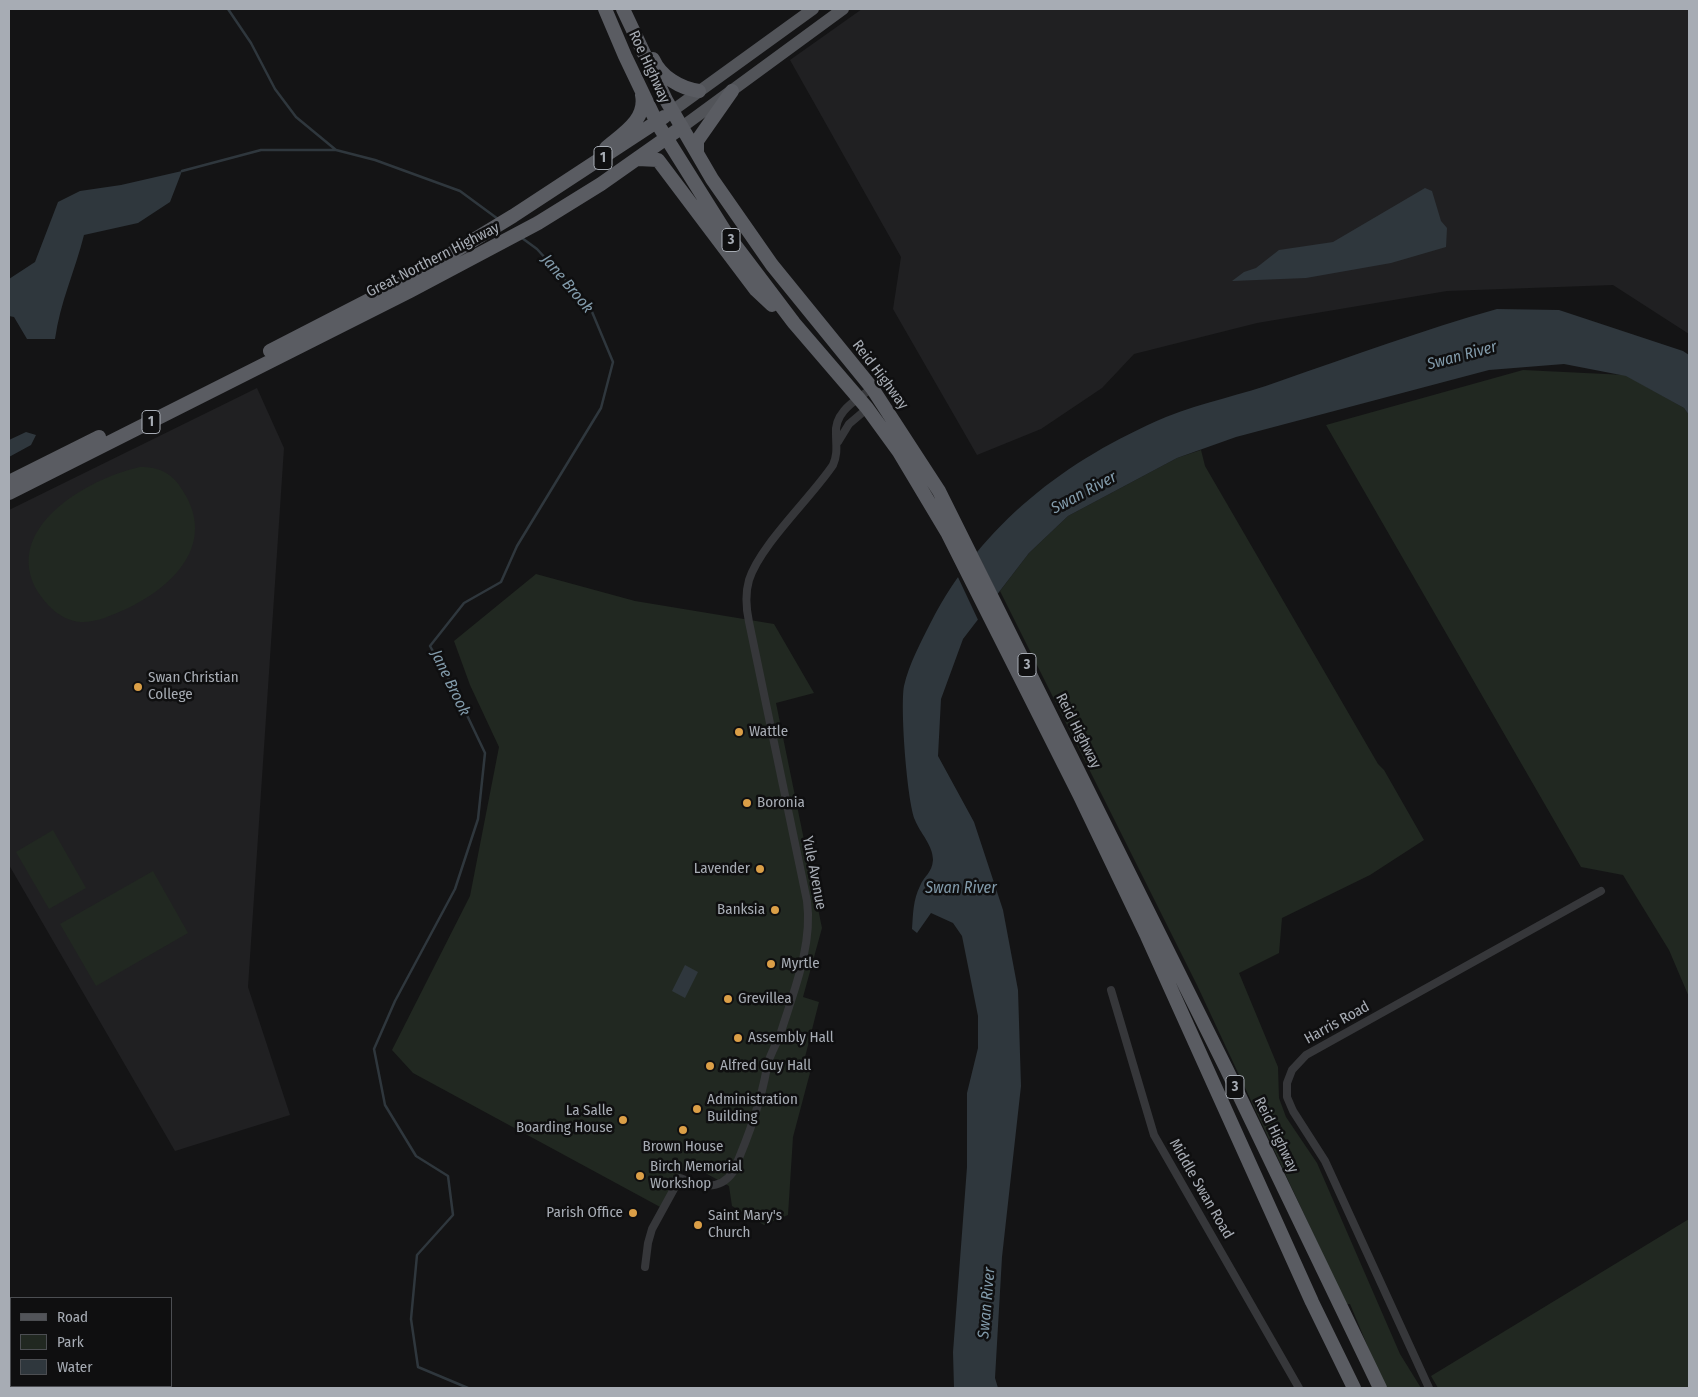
<!DOCTYPE html>
<style>
body{margin:0}
#map{position:relative;width:1698px;height:1397px;overflow:hidden;background:#141415;font-family:"Fira Sans Condensed",sans-serif}
canvas{display:block}
.frame{position:absolute;inset:0;border:10px solid #a7acb4;pointer-events:none}
.legend{position:absolute;left:10px;top:1297px;width:162px;height:90px;box-sizing:border-box;background:#0f0f10;border:1px solid #4c4e52;margin:0;padding:6px 9px;list-style:none;font-size:15px;color:#a7acb4}
.legend li{display:flex;align-items:center;gap:10px;height:25px}
.legend b{width:25px;border:1px solid #4c4e52}
</style>
<div id="map">
<canvas width="1698" height="1397"></canvas>
<div class="frame"></div>
<ul class="legend">
<li><b style="height:6px;background:#525459"></b>Road</li>
<li><b style="height:14px;background:#212821"></b>Park</li>
<li><b style="height:14px;background:#2f373d"></b>Water</li>
</ul>
</div>
<script>
const context = document.querySelector('canvas').getContext('2d');
context.lineJoin = 'round';
function fill(path, color) { context.fillStyle = color; context.fill(path, 'evenodd'); }
function stroke(path, color, width, dash) { context.strokeStyle = color; context.lineWidth = width; context.lineCap = dash ? 'butt' : 'round'; context.setLineDash(dash || []); context.stroke(path); }
function drawText(font, color, halo, rows, align = 'center') {
  context.font = font + ' "Fira Sans Condensed",sans-serif'; context.lineWidth = 5; context.setLineDash([]); context.textBaseline = 'middle'; context.strokeStyle = halo; context.fillStyle = color; for (const [text, x, y, turn = 0] of rows) {
    context.save(); context.translate(x, y); context.rotate((+turn || 0) * Math.PI / 180); context.textAlign = isNaN(turn) ? turn : align; if (halo) context.strokeText(text, 0, 0); context.fillText(text, 0, 0); context.restore();
  }
}
const built = new Path2D(`
 M862,9H1689V334L1613,285L1447,291L1257,323L1134,354L1102,388L1041,429L977,455L893,309L901,257L790,60Z
 M257,388L284,448L248,987L290,1115L175,1151L9,865V510Z`);
const green = new Path2D(`
 M1523,370L1626,375L1684,408L1689,415V997L1669,950L1623,875L1581,867L1326,425Z
 M1201,450L1205,466L1378,764L1384,770L1424,840L1370,875L1282,918L1279,953L1239,973L1278,1067L1279,1098L1286,1117L1317,1163L1400,1354L1421,1388H1385L1350,1304H1346L1197,985L1000,591L1029,553L1068,516L1177,458Z
 M140,467C161,467 173,474 183,491C217,544 173,587 126,609C112,615 96,623 80,622C61,620 48,607 38,592C0,529 88,478 140,467Z
 M536,574L635,601L774,624L814,693L776,703L822,928L803,997L819,1002L803,1065L811,1069L793,1137L788,1215L764,1225L732,1206L729,1186L687,1163L662,1208L413,1073L392,1050L470,896L499,747L470,685L454,641Z
 M53,830L86,888L49,909L16,852Z
 M153,871L188,933L96,986L60,924Z
 M1689,1219V1388H1438L1431,1376Z`);
const water = new Path2D(`
 M182,171L170,202L138,223L84,235C75,271 60,302 55,339H27L14,317L9,316V279L35,262L58,202L80,191L121,185Z
 M1425,188L1432,191L1441,221L1447,228L1446,247L1391,263L1306,278L1232,281L1244,272L1256,268L1279,250L1333,242Z
 M1497,309L1559,310L1683,351L1689,355V415L1684,408L1626,376L1564,364L1489,370L1236,437L1177,458L1068,516L1029,553L963,639L941,699L938,756L974,822L1003,910L1018,990L1021,1086L1002,1257L995,1378L998,1388H954L953,1352L967,1167V1093L978,1048V1016L962,936L953,923L931,913L917,933L912,929C913,914 913,900 920,886C924,876 932,873 933,860C933,845 920,833 915,820C907,801 900,706 904,686C909,664 921,642 931,622C982,524 1065,460 1166,417C1203,402 1242,395 1280,381C1352,356 1423,330 1497,309Z
 M26,432L36,435L31,445L9,457V440Z
 M685,965L698,972L685,998L672,991Z`);
const pier = new Path2D(`
 M975,548L999,597L979,622L957,575Z`);
const stream = new Path2D(`
 M228,9L251,43L275,89L296,117L336,150L375,160L460,191L498,219
 M182,171L261,150H335
 M468,1388L418,1367L411,1319L417,1255L453,1215L448,1176L416,1156L385,1105L374,1049L395,1001L455,889L478,819L485,753L456,692L430,646L464,603L501,582L517,546L601,408L613,362L590,307L537,249L522,238`);
const minor = new Path2D(`
 M838,442L849,424L869,407
 M1111,990L1154,1135L1299,1388
 M645,1267L648,1243L652,1229L680,1178C700,1186 719,1192 733,1172C748,1138 761,1102 767,1067C769,1056 776,1045 780,1035C793,993 813,946 807,901L749,622C746,608 745,594 749,580C760,545 811,498 833,465C838,454 836,445 836,434C834,411 857,400 872,388
 M1429,1388L1325,1161L1293,1111L1287,1097V1083L1292,1070L1306,1055L1601,891`);
const primary = new Path2D(`
 M672,111L813,9
 M682,127L843,9`);
const trunk = new Path2D(`
 M605,9L625,56L657,123L726,233L794,323L867,408L899,452L948,534L1080,796L1147,936L1312,1302L1354,1388
 M623,9L666,100L712,179L772,265L872,388L939,491L1226,1068L1380,1388
 M653,59C661,77 680,88 699,91
 M606,148C622,134 647,120 642,95
 M697,152V141L732,91
 M638,159L658,160L756,290L772,305
 M270,351L406,281L513,216L664,117
 M9,482L99,437
 M9,493L410,291L538,223L601,184L682,127`);
const markers = [
 [138,687,5,"#db9f47"],
 [739,732,5,"#db9f47"],
 [747,803,5,"#db9f47"],
 [760,869,5,"#db9f47"],
 [775,910,5,"#db9f47"],
 [771,964,5,"#db9f47"],
 [728,999,5,"#db9f47"],
 [738,1038,5,"#db9f47"],
 [710,1066,5,"#db9f47"],
 [697,1109,5,"#db9f47"],
 [623,1120,5,"#db9f47"],
 [683,1130,5,"#db9f47"],
 [640,1176,5,"#db9f47"],
 [633,1213,5,"#db9f47"],
 [698,1225,5,"#db9f47"]
];
const shields = [
 [603,158,18],
 [731,240,18],
 [151,422,18],
 [1027,665,18],
 [1235,1087,18]
];
const shieldNames = [
 ["1",603,158],
 ["3",731,240],
 ["1",151,422],
 ["3",1027,665],
 ["3",1235,1087]
];
const streetNames = [
 ["Roe Highway",649,67,65],
 ["Great Northern Highway",433,260,-27],
 ["Reid Highway",880,375,53],
 ["Reid Highway",1078,731,63],
 ["Yule Avenue",814,873,79],
 ["Harris Road",1337,1023,-29],
 ["Reid Highway",1276,1135,64],
 ["Middle Swan Road",1201,1189,60]
];
const poiNames = [
 ["Swan Christian",148,678],
 ["College",148,695],
 ["Wattle",749,732],
 ["Boronia",757,803],
 ["Lavender",750,869,"right"],
 ["Banksia",765,910,"right"],
 ["Myrtle",781,964],
 ["Grevillea",738,999],
 ["Assembly Hall",748,1038],
 ["Alfred Guy Hall",720,1066],
 ["Administration",707,1100],
 ["Building",707,1117],
 ["La Salle",613,1111,"right"],
 ["Boarding House",613,1128,"right"],
 ["Brown House",683,1147,"center"],
 ["Birch Memorial",650,1167],
 ["Workshop",650,1184],
 ["Parish Office",623,1213,"right"],
 ["Saint Mary's",708,1216],
 ["Church",708,1233]
];
const waterNames = [
 ["Jane Brook",567,284,50],
 ["Swan River",1462,356,-15],
 ["Swan River",1084,493,-28],
 ["Jane Brook",450,683,64],
 ["Swan River",961,889],
 ["Swan River",987,1303,-85]
];
fill(built, '#202022');
fill(green, '#212821');
fill(water, '#2f373d');
fill(pier, '#141415');
stroke(stream, '#2f373d', 2.5);
stroke(minor, '#36373a', 8);
stroke(primary, '#525459', 12);
stroke(trunk, '#5a5c62', 14);
for (const [x, y, r, color] of markers) { const dot = new Path2D(); dot.arc(x, y, r, 0, 2 * Math.PI); context.fillStyle = color; context.fill(dot); stroke(dot, '#0f0f10', 2); }
for (const [x, y, w] of shields) { const box = new Path2D(); box.roundRect(x - w / 2, y - 11.5, w, 23, 4); context.fillStyle = '#0f0f10'; context.fill(box); stroke(box, '#a7acb4', 1); }
drawText('bold 14px', '#a7acb4', null, shieldNames);
drawText('15px', '#a7acb4', '#0f0f10', streetNames);
drawText('15px', '#a7acb4', '#0f0f10', poiNames, 'left');
drawText('italic 16px', '#829bab', '#0f0f10', waterNames);
</script>
